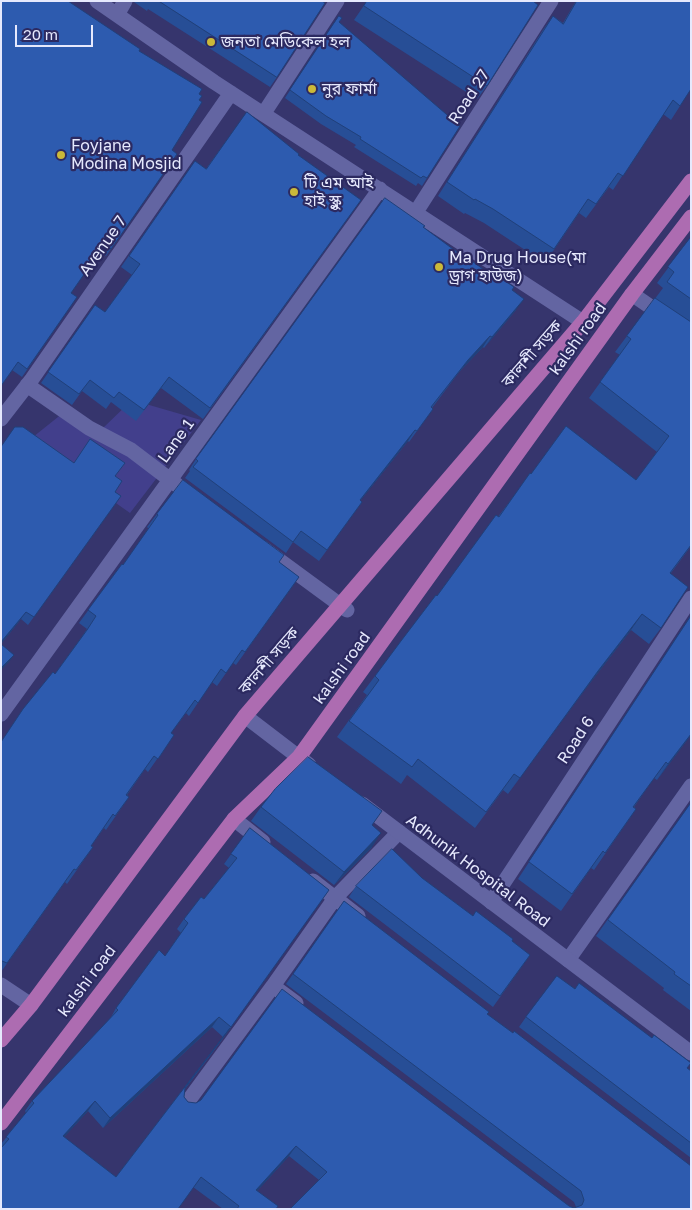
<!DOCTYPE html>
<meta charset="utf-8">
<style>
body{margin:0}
#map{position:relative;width:692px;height:1210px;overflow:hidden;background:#36356d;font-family:"Golos Text",sans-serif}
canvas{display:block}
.frame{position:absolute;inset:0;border:2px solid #e6e9fd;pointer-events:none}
.scale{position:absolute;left:15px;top:25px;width:78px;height:22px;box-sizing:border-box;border:2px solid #e6e9fd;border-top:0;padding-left:6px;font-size:15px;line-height:18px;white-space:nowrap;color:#e6e9fd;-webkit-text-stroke:4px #2c2a61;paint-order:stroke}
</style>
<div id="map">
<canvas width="692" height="1210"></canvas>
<div class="frame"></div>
<div class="scale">20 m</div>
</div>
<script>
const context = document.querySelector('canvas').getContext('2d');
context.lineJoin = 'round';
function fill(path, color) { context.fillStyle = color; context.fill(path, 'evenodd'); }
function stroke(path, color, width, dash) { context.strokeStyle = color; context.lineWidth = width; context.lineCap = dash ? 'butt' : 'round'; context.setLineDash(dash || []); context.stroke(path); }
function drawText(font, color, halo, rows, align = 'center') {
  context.font = font + ' "Golos Text","Noto Sans Bengali",sans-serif'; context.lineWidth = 4.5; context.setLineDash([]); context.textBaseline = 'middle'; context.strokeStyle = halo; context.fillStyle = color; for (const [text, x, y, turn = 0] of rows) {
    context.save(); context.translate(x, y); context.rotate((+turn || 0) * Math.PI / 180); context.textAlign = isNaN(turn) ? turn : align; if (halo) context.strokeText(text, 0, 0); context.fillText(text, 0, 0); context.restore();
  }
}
const green = new Path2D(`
 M132,400L201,420L130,513L28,441L63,413L103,428Z`);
const minor = new Path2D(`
 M97,1L214,82L583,322
 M117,15L125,1
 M264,113L337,1
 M416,212L551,1
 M632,294L691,335
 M27,385L89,428L131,450L177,485
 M1,419L32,379L231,93
 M264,549L347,610
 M1,714L380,189
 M234,819L263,842
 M313,881L358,916
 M491,902L691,598
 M568,960L691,786
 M1,985L31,1005
 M296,1003L273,986L335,898L399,832
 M186,1104L273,986`);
const tertiary = new Path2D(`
 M245,716L309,765
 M362,804L691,1053`);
const primary = new Path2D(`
 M1,1040L31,1005L245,716L583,322L691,181
 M1,1123L234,819L299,757L632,294L691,217`);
const wall = new Path2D(`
 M134,1H322L277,77L270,87L148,9L147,11L134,2Z
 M367,1L487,86L477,99L354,20Z
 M576,1H691L680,106L671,120L663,114L613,190L609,187L586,218L579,213L545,263L484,223L465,213L464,214L438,196L543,30L553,16L563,23Z
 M334,23H339L427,178L422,186L418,183L416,186L354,147L356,145L321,124L285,98Z
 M139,51L199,94L172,150L177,154L106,256L100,252L71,293L77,297L22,377L12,370Z
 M298,155L361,200L203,419L161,388L136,421L111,402L106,409L82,391L72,405L41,383L95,305L105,312L132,275L121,267L195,161L206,169Z
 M423,227L461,255L512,290L516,310L484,348L483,347L460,371L432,408L433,409L409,442L408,441L360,501L362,502L319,561L293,542L286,553L185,478L190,471L189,470L196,459Z
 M691,237V546L671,573L661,628L649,644L631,630L587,687L508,794L503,790L475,828L407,775L401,784L337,737L367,695L363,692L375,676L531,474L636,480L657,452L589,398L620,355L615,352L663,288L657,283Z
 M74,463L115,477V492L121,496L28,625L21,619L1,644Z
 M157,514L279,562L299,577L236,665L233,663L217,686L212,682L189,716L186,713L171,733L174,735L148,772L145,769L127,795L129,797L106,830L104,828L91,846L93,847L67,884L65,882L1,972V741L55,674L81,638L87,629L79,623L122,564L123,565L149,529L147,527Z
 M691,615V735L657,780L654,778L634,807L636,809L594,870L591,868L561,911L518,879Z
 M691,803V1011L663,990L664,988L596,936Z
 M261,807L373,825L372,847L334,885L251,821Z
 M250,828L329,890L224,1037L185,1089L184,1097L188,1102L574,1208L576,1207L574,1202L286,984L344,901L487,1014L691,1209H290L319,1180L289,1156L257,1191L276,1209H223L193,1187L1,1209V1144L26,1113L25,1111L32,1101L110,1019L116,1008L165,956L181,933L177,929L184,919L204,899L229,868L224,864ZM212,1027L223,1037L116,1177L64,1137L88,1111L103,1128Z
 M422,878L473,916L512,941L530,955L493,1007L349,897L356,886Z
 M526,1017L687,1068L691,1071V1158L519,1027Z`);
const shadedWall = new Path2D(`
 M524,299L516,310L484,348L492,337Z
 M490,336L483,347L460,371L424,418L468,360Z
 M415,430L408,441L352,511L360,500Z
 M26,612L21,619L1,644V642Z
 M642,614L631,630L587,687L508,794L598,671Z
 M14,655L9,662L1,670V668Z
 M691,734V735L657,780L668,764Z
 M381,833L372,847L334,885L344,872Z
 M219,1017L212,1027L103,1128L110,1118Z
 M95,1101L88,1111L56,1146L63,1136Z
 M296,1146L289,1156L249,1200L256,1190Z`);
const building = new Path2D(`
 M1,1H68L140,49L139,51L202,89L199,94L202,96L199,100L202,102L172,150L177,154L111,249L105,244L71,293L77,297L27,369L18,362L1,386Z
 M159,1H322L325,3L277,77Z
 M367,1H533L538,5L487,86L364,6Z
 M577,1H691V89L680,106L673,100L623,176L618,173L596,204L588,199L554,249L493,209L475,199L474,200L447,182L553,16L563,24Z
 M339,16L342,18L339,22L460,126L427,178L423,176L421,178L360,139L361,137L326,116L290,90Z
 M247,112L299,154L298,155L361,200L210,408L169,377L144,410L119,392L114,398L90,380L79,394L48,372L95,305L105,312L140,264L129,256L195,161L206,169Z
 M385,198L425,226L423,227L461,255L462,254L494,277L496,275L514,287L512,290L524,299L492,337L490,336L468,360L431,407L433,409L417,431L415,430L360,500L362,502L327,550L301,531L293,542L193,467L198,461L196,459Z
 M691,237V299L667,282L674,272L668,267Z
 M655,298L691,322V545L670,573L688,587L661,628L642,614L598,671L520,778L514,774L486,812L418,759L412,767L349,721L379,680L375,676L401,641L436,595L437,596L496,515L499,517L530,473L531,474L566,426L636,480L669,436L600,382L631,339L627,336Z
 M15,427H23L74,463L90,439L125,463L115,476L122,481L115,492L121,496L34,617L26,612L1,642V447Z
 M183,480L284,555L279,562L299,577L245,652L242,650L226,673L221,669L198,703L195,700L171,733L174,735L158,759L154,756L126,795L129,797L115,816L113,814L91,846L93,847L76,870L74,869L7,963L2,961H1V742L23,709L53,672L55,674L87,630L96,616L88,610L122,564L123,565L158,515L157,514Z
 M691,616V734L668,764L666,762L633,807L636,809L605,853L603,851L572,894L529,862Z
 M1,644L14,655L1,668Z
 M308,757L382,811L372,825L381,833L344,872L261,807L275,789Z
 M691,803V986L674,974L675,972L608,920Z
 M250,828L329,890L231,1027L219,1017L110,1118L95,1101L63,1136L116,1177L230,1028L185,1088L184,1097L188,1102L196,1103L201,1100L282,989L569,1206L574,1208L582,1205L584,1200L581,1191L293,974L344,901L489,1012L487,1014L513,1033L514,1031L691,1166V1209H290L327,1172L296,1146L256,1190L278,1206L276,1209H237L239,1206L201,1177L178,1209H1V1148L9,1139L6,1137L34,1103L32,1101L118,1010L116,1008L159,950L165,956L188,923L184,919L201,897L204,899L237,858L231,854Z
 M392,849L422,878L473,916L476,911L513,939L512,941L530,955L500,996L356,886Z
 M557,976L575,989L579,983L652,1038L654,1035L691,1063L687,1068L691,1071V1143L526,1017Z`);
const markers = [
 [211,42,5,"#cbb939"],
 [312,89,5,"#cbb939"],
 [61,155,5,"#cbb939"],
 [294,192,5,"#cbb939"],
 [439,267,5,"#cbb939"]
];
const poiNames = [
 ["জনতা মেডিকেল হল",221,42],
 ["নুর ফার্মা",322,89],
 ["Foyjane",71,146],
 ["Modina Mosjid",71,164],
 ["টি এম আই",304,183],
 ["হাই স্কুল",304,201],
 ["Ma Drug House(মা",449,258],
 ["ড্রাগ হাউজ)",449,276]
];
const streetNames = [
 ["Road 27",469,97,-57],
 ["Avenue 7",103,246,-55],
 ["kalshi road",578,339,-54],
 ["কালশী সড়ক",532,354,-49],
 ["Lane 1",176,441,-54],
 ["কালশী সড়ক",269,661,-49],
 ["kalshi road",342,668,-54],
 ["Road 6",576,740,-57],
 ["Adhunik Hospital Road",478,871,37],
 ["kalshi road",87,981,-53]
];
fill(green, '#423f8c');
stroke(minor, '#6365a2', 15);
stroke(tertiary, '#6365a2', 15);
stroke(primary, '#ad6cb1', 15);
fill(wall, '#274e96');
fill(shadedWall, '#20407a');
fill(building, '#2d5baf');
stroke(building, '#20407a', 1);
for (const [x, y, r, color] of markers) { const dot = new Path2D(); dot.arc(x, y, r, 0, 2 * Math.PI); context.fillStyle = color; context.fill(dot); stroke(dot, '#2c2a61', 2); }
drawText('16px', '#e6e9fd', '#2c2a61', poiNames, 'left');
drawText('16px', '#e6e9fd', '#2c2a61', streetNames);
</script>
